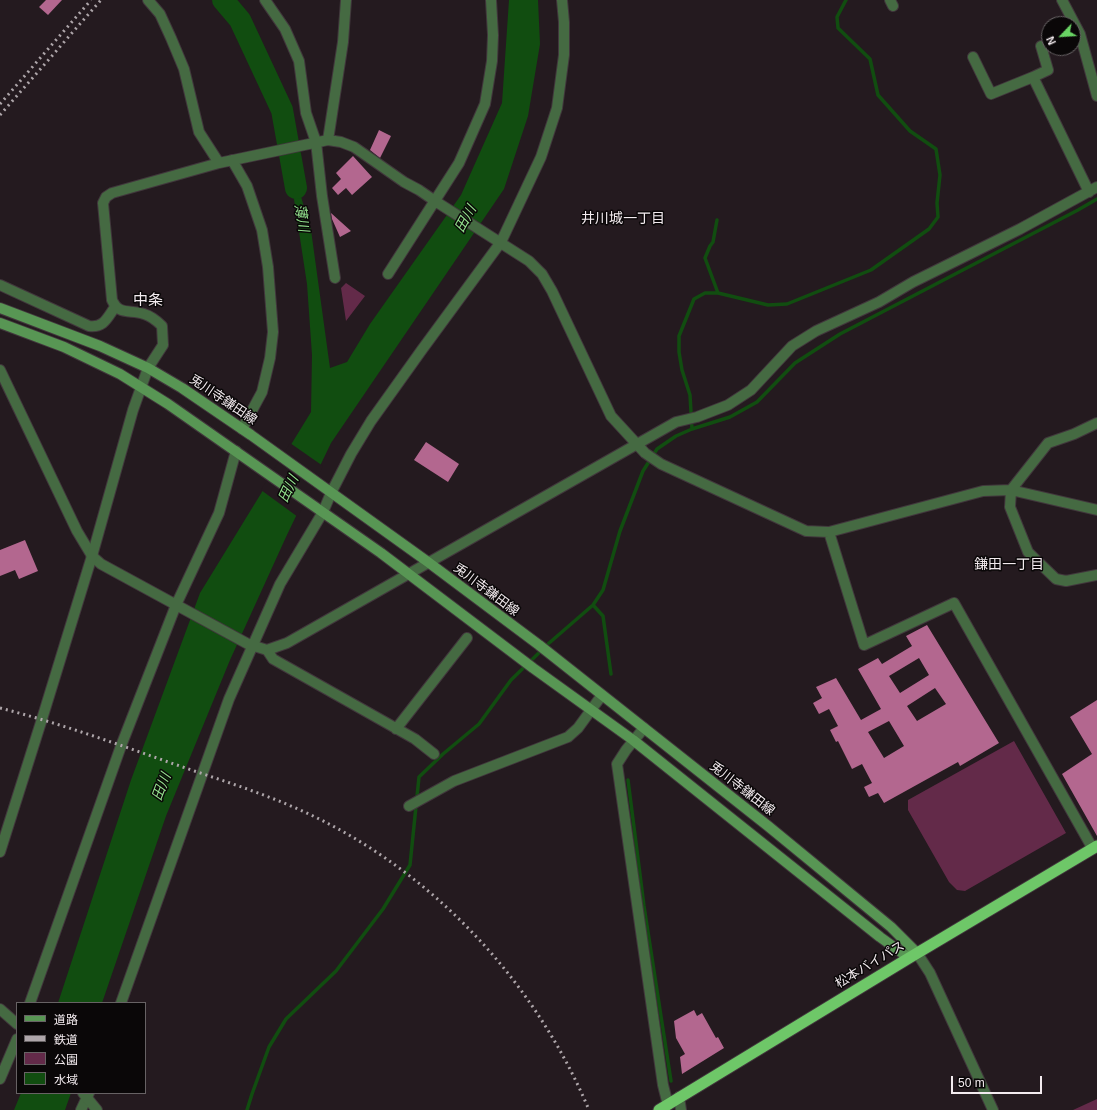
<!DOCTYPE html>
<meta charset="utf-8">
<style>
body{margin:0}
#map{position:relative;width:1097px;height:1110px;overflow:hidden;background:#241a1f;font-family:Helvetica,"Noto Sans JP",sans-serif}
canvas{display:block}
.legend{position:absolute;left:16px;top:1002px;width:130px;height:92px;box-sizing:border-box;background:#0a0708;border:1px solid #676264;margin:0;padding:5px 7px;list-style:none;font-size:12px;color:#f3ebef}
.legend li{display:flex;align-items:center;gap:8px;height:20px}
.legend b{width:20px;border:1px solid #676264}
.north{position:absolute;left:1041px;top:16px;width:40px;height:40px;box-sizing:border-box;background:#0a0708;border:1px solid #676264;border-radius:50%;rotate:245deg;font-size:11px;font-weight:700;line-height:16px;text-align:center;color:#f3ebef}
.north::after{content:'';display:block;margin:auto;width:14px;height:18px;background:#69d464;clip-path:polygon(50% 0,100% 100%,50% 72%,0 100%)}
.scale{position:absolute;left:951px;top:1076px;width:91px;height:18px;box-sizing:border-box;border:2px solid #f3ebef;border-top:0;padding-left:5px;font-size:12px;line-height:14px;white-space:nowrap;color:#f3ebef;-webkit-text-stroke:3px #0a0708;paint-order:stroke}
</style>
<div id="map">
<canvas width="1097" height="1110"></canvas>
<ul class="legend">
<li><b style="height:5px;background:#589654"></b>道路</li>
<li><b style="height:5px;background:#aea6aa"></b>鉄道</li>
<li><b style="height:11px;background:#632a49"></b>公園</li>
<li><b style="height:11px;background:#114d10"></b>水域</li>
</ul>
<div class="north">N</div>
<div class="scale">50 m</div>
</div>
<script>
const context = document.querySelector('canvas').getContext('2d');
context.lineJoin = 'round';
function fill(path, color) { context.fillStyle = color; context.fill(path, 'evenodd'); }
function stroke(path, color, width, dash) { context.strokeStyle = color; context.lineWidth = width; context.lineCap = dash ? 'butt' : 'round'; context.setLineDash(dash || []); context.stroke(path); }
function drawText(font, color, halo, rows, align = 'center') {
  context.font = font + ' Helvetica,"Noto Sans JP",sans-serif'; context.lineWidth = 3; context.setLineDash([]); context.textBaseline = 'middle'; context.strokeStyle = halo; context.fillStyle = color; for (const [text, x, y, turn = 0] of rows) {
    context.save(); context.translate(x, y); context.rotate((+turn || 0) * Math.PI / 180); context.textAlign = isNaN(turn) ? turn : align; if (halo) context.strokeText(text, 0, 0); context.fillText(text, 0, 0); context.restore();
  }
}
const green = new Path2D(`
 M346,283L365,296L346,321L341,288Z
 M1014,741L1066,833L965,891L957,890L949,882L908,810V800Z
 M1097,1099V1110H1073Z`);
const water = new Path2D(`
 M509,0H538L540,44L528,116L504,189L331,443L286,537L230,660L166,816L102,1003H58L131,780L200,593L311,412L312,355L307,284L284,134L305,211L311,230L330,368L347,362L370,324L461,195L502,103Z
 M21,1093H71L65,1110H14Z`);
const pier = new Path2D(`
 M290,443L323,466L298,517L261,490Z`);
const stream = new Path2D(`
 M717,220L713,242L710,246L705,258L718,293
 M692,429L690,395L682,370L679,352V336L694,299L705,293H718L768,305L787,304L871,270L929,229L938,217L937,203L940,175L936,149L910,131L878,95L870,59L838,28L837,17L846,0
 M593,605L603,616L611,674
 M628,780L644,906L671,1081
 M247,1110L252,1094L269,1047L286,1019L336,971L383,909L410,865L419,777L443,754L479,724L511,680L548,644L593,605L603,590L620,531L643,471L657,449L676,436L692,429L730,417L757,402L795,363L840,334L1078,210L1097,199`);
const river = new Path2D(`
 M223,0L240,20L282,110L296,188`);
const building = new Path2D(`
 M46,0H62L48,15L39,7Z
 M379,130L391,136L380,158L370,150Z
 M353,156L372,177L352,195L346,188L338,195L332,188L341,179L336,173Z
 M331,213L351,231L340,237L332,219Z
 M426,442L459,464L448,482L414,460Z
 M25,540L38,571L19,579L15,570L0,576V550Z
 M927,625L999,743L960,766L958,762L884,803L878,793L869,797L864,787L872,783L862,764L852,769L838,741L836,742L830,730L838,726L829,709L819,714L813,703L822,698L816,687L836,678L861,720L881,709L858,669L878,658L882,664L912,646L906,636ZM919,658L929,675L900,693L889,676ZM935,688L946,704L917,721L907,706ZM889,721L904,746L884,758L868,732Z
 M1097,700V836L1062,774L1092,754L1070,717Z
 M694,1010L697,1016L702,1013L716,1038L718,1037L724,1048L682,1074L680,1057L685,1054L676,1038L674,1021Z`);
const minor = new Path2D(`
 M148,0L160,14L171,38L184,69L199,132L219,163
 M265,0L285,29L299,61L306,113L316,142L322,196L335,278
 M890,0L893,6
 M1062,0L1080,34L1097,96
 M973,57L991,94L1033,77L1089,192
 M1033,77L1048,70L1041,46
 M328,140L343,42L346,0
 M232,160L247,186L262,230L268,267L273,332L270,358L262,392L242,429
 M388,274L459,163L485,104L492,61L493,35L491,0
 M0,285L89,326C104,328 107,318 115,307
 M148,368L163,345L162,326C157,321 151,316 144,314C130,309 119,316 112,300L103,203L106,197L112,193L219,163L328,140L341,142L354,147L404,182L419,190L435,201L529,261L542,274L552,291L611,416L645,453L661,464L806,531L829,532L983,491L1011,490L1097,510
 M0,370L77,531L92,556L101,564L248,644L267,650L273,659L415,739L434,754
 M1097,423L1074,434L1048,443L1011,490L1010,507L1028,552L1056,579L1066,581L1097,575
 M829,532L864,645L954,603L1093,849
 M267,650L287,643L676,422L697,417L728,405L751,390L792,346L816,331L879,302L913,282L1020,229L1097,187
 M644,728L626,750L617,764L663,1085L668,1105
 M396,729L467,638
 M409,806L454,781L568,737L578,728L602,695
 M30,1003L121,746L176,605L219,513L236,451
 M121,1003L229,699L280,584L323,512L331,493L351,454L371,421L421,351L501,242L541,157L557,108L564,55V22L562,0
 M0,1079L17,1039
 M679,1097L681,1110
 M81,1110L89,1093`);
const tertiary = new Path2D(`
 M0,852L42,719L92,556L133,410L148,368
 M917,953L930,973L993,1110
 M0,1009L17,1024
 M83,1093L97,1110`);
const secondary = new Path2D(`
 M0,308L100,346L148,368L182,388L251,435L428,562L539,645L768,826L891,927L917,953
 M0,323L64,347L120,374L168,404L381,553L533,668L633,740L880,937L909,958`);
const trunk = new Path2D(`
 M659,1110L909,958L1097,846`);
const rail = new Path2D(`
 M0,104L91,0
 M0,115L101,0
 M0,708C59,723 117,744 174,764C220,780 267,794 311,815C435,874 536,983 589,1110`);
const streetNames = [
 ["兎川寺鎌田線",223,400,34],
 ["兎川寺鎌田線",486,590,37],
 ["兎川寺鎌田線",742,789,38],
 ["松本バイパス",870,965,-31]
];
const waterNames = [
 ["薄川",301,218,81],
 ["田川",466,219,-61],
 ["田川",289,489,-65],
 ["田川",162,787,-69]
];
const neighbourhoodNames = [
 ["井川城一丁目",623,219],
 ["鎌田一丁目",1009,565]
];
const quarterNames = [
 ["中条",148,301]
];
fill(green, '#632a49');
fill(water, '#114d10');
fill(pier, '#241a1f');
stroke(stream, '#114d10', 3.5);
stroke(river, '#114d10', 22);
fill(building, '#b3678f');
stroke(minor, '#41373c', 12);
stroke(tertiary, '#41373c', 12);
stroke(secondary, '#41373c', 12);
stroke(trunk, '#41373c', 13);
stroke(minor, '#456a42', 10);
stroke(tertiary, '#456a42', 10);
stroke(secondary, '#589654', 10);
stroke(trunk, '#6ec768', 11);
stroke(rail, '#aea6aa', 3, [2, 4]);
drawText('13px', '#f3ebef', '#0a0708', streetNames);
drawText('italic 14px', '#94e38e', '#0a0708', waterNames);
drawText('14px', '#f3ebef', '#0a0708', neighbourhoodNames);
drawText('15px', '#f3ebef', '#0a0708', quarterNames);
</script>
